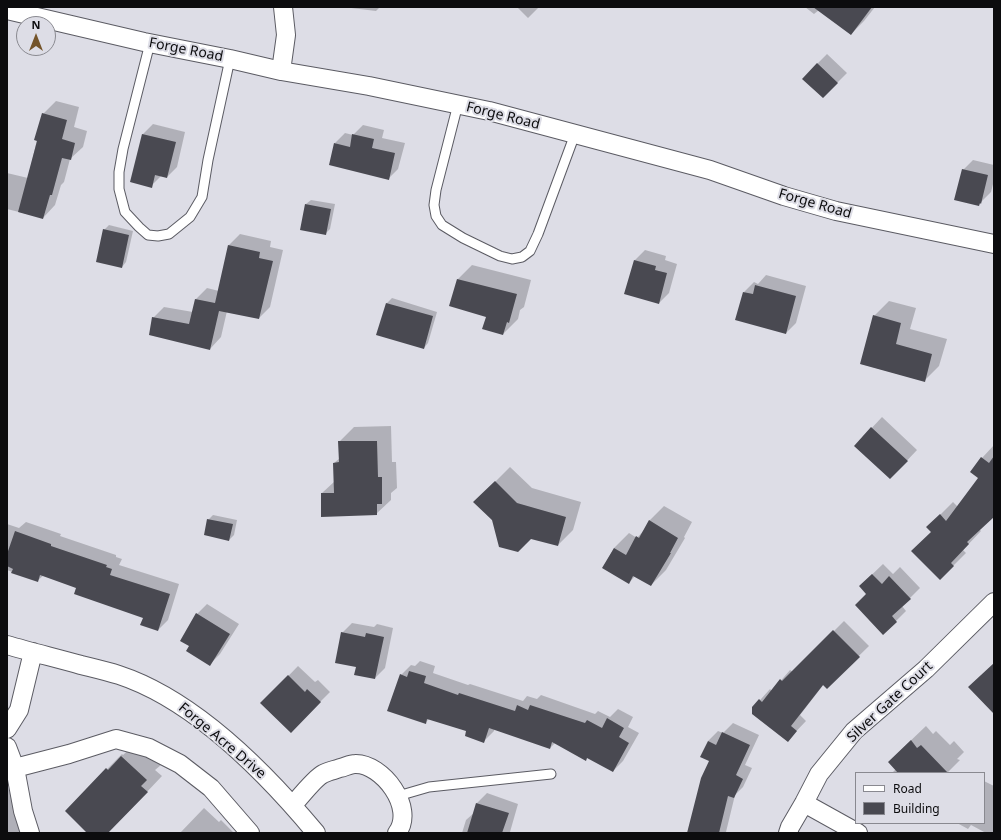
<!DOCTYPE html>
<style>
body{margin:0}
#map{position:relative;width:1001px;height:840px;overflow:hidden;background:#dddde6;font-family:"Noto Sans",sans-serif}
canvas{display:block}
.frame{position:absolute;inset:0;border:8px solid #0c0c0e;pointer-events:none}
.legend{position:absolute;left:855px;top:772px;width:130px;height:52px;box-sizing:border-box;background:#dddde6;border:1px solid #898990;margin:0;padding:5px 7px;list-style:none;font-size:12px;color:#0c0c0e}
.legend li{display:flex;align-items:center;gap:8px;height:20px}
.legend b{width:20px;border:1px solid #898990}
.north{position:absolute;left:16px;top:16px;width:40px;height:40px;box-sizing:border-box;background:#dddde6;border:1px solid #898990;border-radius:50%;rotate:0deg;font-size:11px;font-weight:700;line-height:16px;text-align:center;color:#0c0c0e}
.north::after{content:'';display:block;margin:auto;width:14px;height:18px;background:#74542a;clip-path:polygon(50% 0,100% 100%,50% 72%,0 100%)}
</style>
<div id="map">
<canvas width="1001" height="840"></canvas>
<div class="frame"></div>
<ul class="legend">
<li><b style="height:5px;background:#fff"></b>Road</li>
<li><b style="height:11px;background:#494951"></b>Building</li>
</ul>
<div class="north">N</div>
</div>
<script>
const context = document.querySelector('canvas').getContext('2d');
context.lineJoin = 'round';
function fill(path, color) { context.fillStyle = color; context.fill(path, 'evenodd'); }
function stroke(path, color, width, dash) { context.strokeStyle = color; context.lineWidth = width; context.lineCap = dash ? 'butt' : 'round'; context.setLineDash(dash || []); context.stroke(path); }
function drawText(font, color, halo, rows, align = 'center') {
  context.font = font + ' "Noto Sans",sans-serif'; context.lineWidth = 4; context.setLineDash([]); context.textBaseline = 'middle'; context.strokeStyle = halo; context.fillStyle = color; for (const [text, x, y, turn = 0] of rows) {
    context.save(); context.translate(x, y); context.rotate((+turn || 0) * Math.PI / 180); context.textAlign = isNaN(turn) ? turn : align; if (halo) context.strokeText(text, 0, 0); context.fillText(text, 0, 0); context.restore();
  }
}
const shadow = new Path2D(`
 M343,7H380L376,11Z
 M517,7H539L528,18Z
 M805,7H875L864,21L851,34L819,10L814,14Z
 M827,54L847,73L823,97L817,64Z
 M56,101L79,107L74,127L87,131L83,147L70,159L64,182L61,185L55,205L43,218L7,209V173L28,178L43,114Z
 M153,124L185,132L177,167L167,177L161,176L151,186L131,181L143,134Z
 M363,125L384,130L382,138L405,143L398,169L388,179L335,143L345,133L353,135Z
 M973,160L994,165V180L991,192L978,205L963,170Z
 M311,200L335,204L330,229L325,234L306,204Z
 M109,225L133,231L126,262L122,267L104,230Z
 M240,234L271,241L270,247L283,250L270,307L259,318L227,311L221,337L210,349L153,318L164,307L193,312L196,299L207,288L219,291L229,245Z
 M645,250L666,256L665,260L677,264L669,293L659,303L626,293L635,260Z
 M472,265L531,280L524,307L520,310L518,319L503,334L457,280Z
 M766,275L806,286L796,323L786,333L744,292L754,282L758,284Z
 M392,298L437,312L428,343L424,348L378,335L387,303Z
 M889,301L916,308L910,329L947,339L939,366L924,381L861,364L874,316Z
 M882,417L917,450L900,468L855,446Z
 M391,426L392,462H396L397,488L391,493V500L376,514L322,493L335,481L334,463L340,458L339,442L354,427Z
 M994,445V515L979,529L981,531L963,550L966,553L940,579L932,532L928,527L953,502L958,507L979,478L982,458Z
 M510,467L532,488L581,502L573,530L558,545L492,520L475,502Z
 M664,506L692,522L684,537L685,538L666,570L651,585L635,576L629,583L603,568L614,548L629,533L637,538L645,529L649,521Z
 M213,515L237,520L234,535L229,540L208,520Z
 M26,522L61,534L60,536L116,555V557L122,559L119,565L179,584L168,620L158,630L144,617L77,587L44,575L37,581L7,570V524L19,528Z
 M883,564L893,574L900,567L920,588L902,606L906,611L883,634L868,594L860,586Z
 M207,604L239,624L220,654L210,664L191,646L197,614Z
 M844,621L869,646L827,687L824,684L800,715L806,721L787,741L753,708L770,689L772,691L790,670L793,672Z
 M352,623L374,627L377,624L393,628L385,668L375,678L357,667L342,633Z
 M420,661L435,666L433,673L468,685L470,684L523,701L527,696L537,699L541,695L595,714L598,711L610,717L618,709L633,717L628,727L639,733L623,761L613,771L588,757L555,743L550,748L495,728L494,731L484,741L468,731L429,719L425,723L401,675L411,665L415,666Z
 M298,666L315,682L318,680L330,692L291,731L262,703Z
 M733,723L759,735L745,765L752,768L743,787L735,795L726,832L728,833H688L711,761L708,741L718,731L723,733Z
 M926,726L933,734L936,731L950,745L954,741L964,752L957,759L960,760L947,773H892L896,769L904,747Z
 M137,742L161,765L155,770L162,776L127,813L104,833H89L66,811L122,754L123,755Z
 M984,781L994,786V833H986L971,825L968,829L957,823H984Z
 M7,784L22,831L19,833H7Z
 M487,793L518,804L510,832L508,833H462L466,820L475,812L477,803Z
 M204,808L219,822L221,820L234,833H180Z`);
const building = new Path2D(`
 M813,7H872L851,35Z
 M817,63L838,83L823,98L802,79Z
 M42,113L67,120L62,139L75,143L71,160L62,158L52,195H50L43,219L18,212L37,141L34,140Z
 M142,134L176,142L167,178L155,175L152,188L130,182Z
 M352,134L374,139L372,148L395,153L389,180L329,165L334,143L350,147Z
 M962,169L988,175L981,204L980,203L979,206L954,200Z
 M305,204L331,209L326,235L300,230Z
 M103,229L129,235L122,268L96,262Z
 M228,245L260,252L259,258L273,261L259,319L219,311L210,350L149,335L152,317L189,324L195,299L215,303Z
 M634,260L656,266L655,270L667,273L659,304L624,294Z
 M457,279L517,294L509,323L507,322L503,335L482,329L486,317L449,306Z
 M755,285L796,296L786,334L735,320L743,292L753,294Z
 M386,303L433,316L424,349L376,335Z
 M873,315L901,323L896,344L932,354L925,382L860,364Z
 M871,427L908,461L890,479L854,446Z
 M338,441H377L378,477H382V504H377V515L321,517V493H334L333,463L339,462Z
 M994,456V517L967,542L969,544L951,563L954,566L940,580L911,551L931,532L926,527L940,514L946,521L978,478L970,472L981,457L989,463Z
 M495,481L517,503L566,517L558,546L531,539L518,552L499,547L492,520L473,502Z
 M207,519L233,524L229,541L204,535Z
 M649,520L678,538L670,553H671L651,586L633,576L629,584L602,568L614,548L626,555L636,536L639,538Z
 M15,531L51,544V546L107,565L106,567L112,569L110,575L170,594L158,631L140,625L143,618L74,594L76,588L40,575L38,582L11,573L13,569L7,566V554Z
 M872,574L882,584L889,576L911,599L892,616L897,622L883,635L855,605L866,594L859,586Z
 M196,613L230,634L210,666L186,651L189,646L180,641Z
 M833,630L860,657L827,689L823,685L791,726L797,731L788,742L752,714V707L759,699L762,702L780,679L782,681Z
 M341,632L365,637L366,633L384,637L375,679L354,675L356,667L335,663Z
 M994,663V714L968,687Z
 M409,671L426,676L424,683L458,695L459,693L515,711L517,705L528,710L530,705L585,723L587,720L602,728L607,718L624,728L619,737L629,743L613,772L587,758L586,761L552,742L550,749L489,728L484,743L465,736L466,731L427,719L426,724L387,711L400,674L407,677Z
 M288,675L305,692L307,689L321,702L291,733L260,703Z
 M722,732L750,745L736,775L743,779L734,798L728,796L719,833H687L701,778L709,761L700,757L708,741L716,745Z
 M911,740L917,748L921,745L948,773H898L888,762Z
 M121,756L147,780L141,786L148,792L108,833H87L65,811L106,768L108,770Z
 M476,803L509,813L502,833H467Z`);
const service = new Path2D(`
 M150,43L123,149L119,172V189L125,212L139,227L148,235L158,236L169,234L190,217L202,197L208,160L230,59
 M458,104L436,190L434,205L436,216L442,225L463,238L500,256L512,259L522,257L530,251L538,234L575,134
 M398,796L429,787L551,774`);
const minor = new Path2D(`
 M7,10L144,42L230,59L281,71L369,86L489,111L710,170L784,196L836,211L994,244
 M281,71L286,35L283,7
 M7,645C31,652 56,658 81,665C93,668 106,671 119,675C195,700 266,773 316,833
 M7,729L19,710L33,652
 M7,747L15,768L23,811L30,833
 M15,768L69,754L116,739L149,748L180,764L211,788L250,833
 M804,803L858,833
 M293,805C299,798 316,777 323,774C328,771 335,770 340,768C345,767 350,764 355,764C382,763 416,808 397,833
 M788,833L790,827L804,803L819,774L854,731L926,669L994,602`);
const streetNames = [
 ["Forge Road",186,50,11],
 ["Forge Road",503,116,14],
 ["Forge Road",815,204,16],
 ["Silver Gate Court",890,702,-43],
 ["Forge Acre Drive",222,741,40]
];
fill(shadow, '#0003');
fill(building, '#494951');
stroke(service, '#5b5b63', 11);
stroke(minor, '#5b5b63', 20);
stroke(service, '#fff', 9);
stroke(minor, '#fff', 18);
drawText('14px', '#0c0c0e', '#dddde6', streetNames);
</script>
